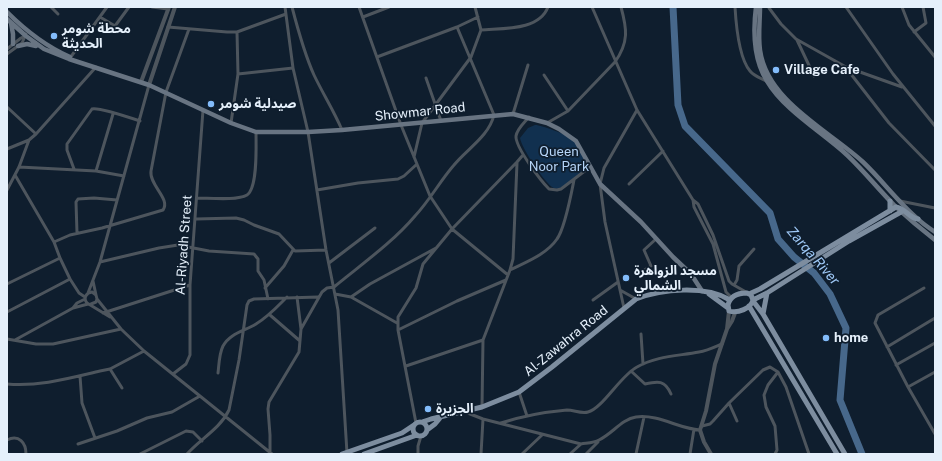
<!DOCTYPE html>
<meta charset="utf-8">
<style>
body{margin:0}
#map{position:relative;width:942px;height:461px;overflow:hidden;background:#0f1e2e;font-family:"Public Sans",sans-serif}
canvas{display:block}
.frame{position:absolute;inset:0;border:8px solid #e5f0fb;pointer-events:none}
</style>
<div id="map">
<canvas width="942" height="461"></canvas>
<div class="frame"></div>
</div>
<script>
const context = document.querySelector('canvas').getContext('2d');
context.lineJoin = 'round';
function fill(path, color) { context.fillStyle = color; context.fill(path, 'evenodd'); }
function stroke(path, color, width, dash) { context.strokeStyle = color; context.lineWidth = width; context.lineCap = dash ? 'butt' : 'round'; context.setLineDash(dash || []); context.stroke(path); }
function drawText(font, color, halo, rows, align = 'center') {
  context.font = font + ' "Public Sans","Noto Sans Arabic",sans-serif'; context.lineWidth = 3.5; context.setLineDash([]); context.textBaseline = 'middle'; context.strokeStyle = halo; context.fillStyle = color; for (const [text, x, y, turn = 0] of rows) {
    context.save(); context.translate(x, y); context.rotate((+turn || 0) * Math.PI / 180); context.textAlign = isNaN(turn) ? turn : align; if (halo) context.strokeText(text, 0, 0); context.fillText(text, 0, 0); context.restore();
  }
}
const green = new Path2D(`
 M535,125C542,125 568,135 573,140C581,147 584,159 586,169L561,189C557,189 555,189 552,187C543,180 522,149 520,138L528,128Z`);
const river = new Path2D(`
 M673,7L678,105L685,126L770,213L778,239L794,257L814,273L830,294L846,328L840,400L862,454`);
const minor = new Path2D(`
 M51,7L58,14
 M152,7L168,9
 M285,7L293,68L308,132L326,250L338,310L347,453
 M292,7C298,30 304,53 314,75C323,94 334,111 342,130
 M359,7L401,125L430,196L452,229L508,275
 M592,7L637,110L693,200L694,207L713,244L726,292L732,298
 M735,7C736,24 739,58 750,71C754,76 760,78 766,81
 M846,7L893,74L935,126
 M902,7L909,25L935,57
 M769,8L781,24L796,39L846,67L902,87
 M100,17L115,26L129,7
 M363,17L389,7
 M168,27L227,32H237L238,74L231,123
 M481,30C502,28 539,31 548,7
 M237,32L286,14
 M914,32L926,23L923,7
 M797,40L814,76
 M7,49L21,38L25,36
 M7,54L22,43L26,34
 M377,57L457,27L478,17
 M70,58L107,7
 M847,69L889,123L935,170
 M238,74L293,68
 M544,75L568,111
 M426,78L441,121
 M7,107L36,134
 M513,114L528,65
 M529,117C524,123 517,129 516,136C515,147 541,181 549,189L557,190L561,189L590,167
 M547,123L568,111L615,62C629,42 627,29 621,7
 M7,149L29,140
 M414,157L422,123L471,57L481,30L475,7
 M19,167L96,171L124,176
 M74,169L67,150V144L92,109C98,107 131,118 140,121
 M96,171L113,114
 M15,175L54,242L70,235L102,228L163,210C171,199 149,185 151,171L166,92L189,29
 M629,184L663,151
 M7,190L19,167L29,140L36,134L96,67
 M317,190L358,183L398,179L404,176L417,164
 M197,198C209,198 237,201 247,195C258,188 256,145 256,132
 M693,200L698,204L713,235L729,281L732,284L746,292
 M900,201L935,208
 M196,219L236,218L244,220L254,225L279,234L295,251L326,250
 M77,233L76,202L78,199L94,198L117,200
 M60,258L70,279
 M100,262L159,248L178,245L209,251L254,254L258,259V271L264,280L268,299
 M329,263L375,228
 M510,270C526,262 547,254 557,239C565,228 571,195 574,180
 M641,272L651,266L644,250L656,239
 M93,281L96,295
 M7,284L60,258L54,242
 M734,285L737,280L739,266L754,249
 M265,288L284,266L293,250
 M924,288L878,315L875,323L908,387L935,434
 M620,290L636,299
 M88,293L100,262L149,85
 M335,294L351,297L397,323
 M351,297L370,284L436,248
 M97,299L121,329L144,351L272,454
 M593,300L618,282
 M91,304L96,302L97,299L96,295L92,292C86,293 83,298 87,303L110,317
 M73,308L77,303L85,299
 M624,308L605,222L600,184L604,168L637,110
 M7,312L70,279L79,293L85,297
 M103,313L190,285
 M270,315L300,341
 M301,329L322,292L327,288L334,287C362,264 392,243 415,216C430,200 440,181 454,165C467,149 489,136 494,115L457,27
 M398,330L457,301L506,280
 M641,334L643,364
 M7,339L36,344H53L121,329
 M15,340L73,308L88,304
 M887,347L935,318
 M896,365L935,343
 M406,366L483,340
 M110,369L122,388
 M631,371L645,384C658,381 665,380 671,394
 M218,373C219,365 219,354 223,346C230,333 245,331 256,324C268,317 277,307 287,297
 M173,374L186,364L190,355V285L203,110
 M80,376L82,403L95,438
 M7,384C38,387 70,378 100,371L110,369L144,351
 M908,387L935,372
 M519,392L527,416
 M729,403L737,421
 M482,407L483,340L510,270L513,259L517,163
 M465,412L483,419L581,444C587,443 594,443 599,440C612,434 622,419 636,417C659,414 679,429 700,430
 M416,423L398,330V317L416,288L423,264L452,229L517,162L523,155
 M501,423C522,416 545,412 567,410C574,410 581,414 588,412C602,409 621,375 637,367C656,356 678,356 699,352C707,351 715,347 722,344
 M702,426L710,424L713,421L729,403L763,370L770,367L778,372L786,387L809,454
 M7,440C19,434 26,443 26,454
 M78,444L117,431L147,418L172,412L200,396
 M270,452V435L268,409L269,402L299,352L301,329L297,297
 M140,454L186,431L193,432L202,441
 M187,454C200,439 220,429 229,410L239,360L247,305L249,301L254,299L318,297
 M418,454V446L421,436
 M481,454L483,419
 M522,454L542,435
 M570,454L581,444
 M586,454L598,442
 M636,454L644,417
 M690,454L694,429
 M775,454L777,450L775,426L766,407L764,395L768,385L778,372`);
const tertiary = new Path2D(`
 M141,82L169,7
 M149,85L175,7
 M727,329L729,311
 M711,454L704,442L700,430L706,411L715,364L727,329L732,321L735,313`);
const secondary = new Path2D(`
 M756,7C753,31 753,59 767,81C784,110 822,132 847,155C864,171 879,190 895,206C908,218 921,229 935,240
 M760,7C760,21 758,36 760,50C767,101 828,130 863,162C882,180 898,202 918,219C923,224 929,228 935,232
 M7,12C26,31 45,46 70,57
 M7,19L26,36L44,49L69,59L149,85L231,123L256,132H308L342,130L513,114L547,123L559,129L576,141L600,184L641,222L673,257L691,274L702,291
 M11,23L13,34V44
 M18,46L27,44L36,46`);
const primary = new Path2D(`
 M890,201V211
 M747,293L751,295L753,300C751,308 738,314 729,311L728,305C730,296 738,293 747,293Z
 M709,294L728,308
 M749,294L760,289L896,207C905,208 909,218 918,219
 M753,300L767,293L849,241L901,212
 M753,301L763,314L845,454
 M749,306L837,454
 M763,314L767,293
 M422,422L431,419L482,407L519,392L552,367L636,299C662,289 705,285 730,300
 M413 429a7 7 0 1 1 14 0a7 7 0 1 1-14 0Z
 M427,430L435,424L440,418
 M342,454L402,433L414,425
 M364,454L417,435`);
const markers = [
 [54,36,4,"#83bcfb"],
 [776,70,4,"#83bcfb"],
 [211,104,4,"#83bcfb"],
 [626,278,4,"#83bcfb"],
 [826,338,4,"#83bcfb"],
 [428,409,4,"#83bcfb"]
];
const poiNames = [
 ["محطة شومر",62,29],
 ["الحديثة",62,44],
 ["Village Cafe",784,70],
 ["صيدلية شومر",219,104],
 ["مسجد الزواهرة",634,271],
 ["الشمالي",634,286],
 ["home",834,338],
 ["الجزيرة",436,409]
];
const streetNames = [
 ["Showmar Road",420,112,-6],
 ["Al-Riyadh Street",184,245,-86],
 ["Al-Zawahra Road",566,341,-39]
];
const parkNames = [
 ["Queen",559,152],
 ["Noor Park",559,167]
];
const waterNames = [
 ["Zarqa River",813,256,49]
];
fill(green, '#11304f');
stroke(river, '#47688b', 7);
stroke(minor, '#4d555d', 3);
stroke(tertiary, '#4d555d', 4);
stroke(secondary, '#687482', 4.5);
stroke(primary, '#7d8d9f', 5);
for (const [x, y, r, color] of markers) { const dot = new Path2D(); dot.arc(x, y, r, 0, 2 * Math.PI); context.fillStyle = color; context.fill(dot); stroke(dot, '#0f1e2e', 1.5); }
drawText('bold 13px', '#e5f0fb', '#0f1e2e', poiNames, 'left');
drawText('13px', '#e5f0fb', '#0f1e2e', streetNames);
drawText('13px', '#b6d5f8', '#0f1e2e', parkNames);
drawText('italic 14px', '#9ec8f6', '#0f1e2e', waterNames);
</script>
